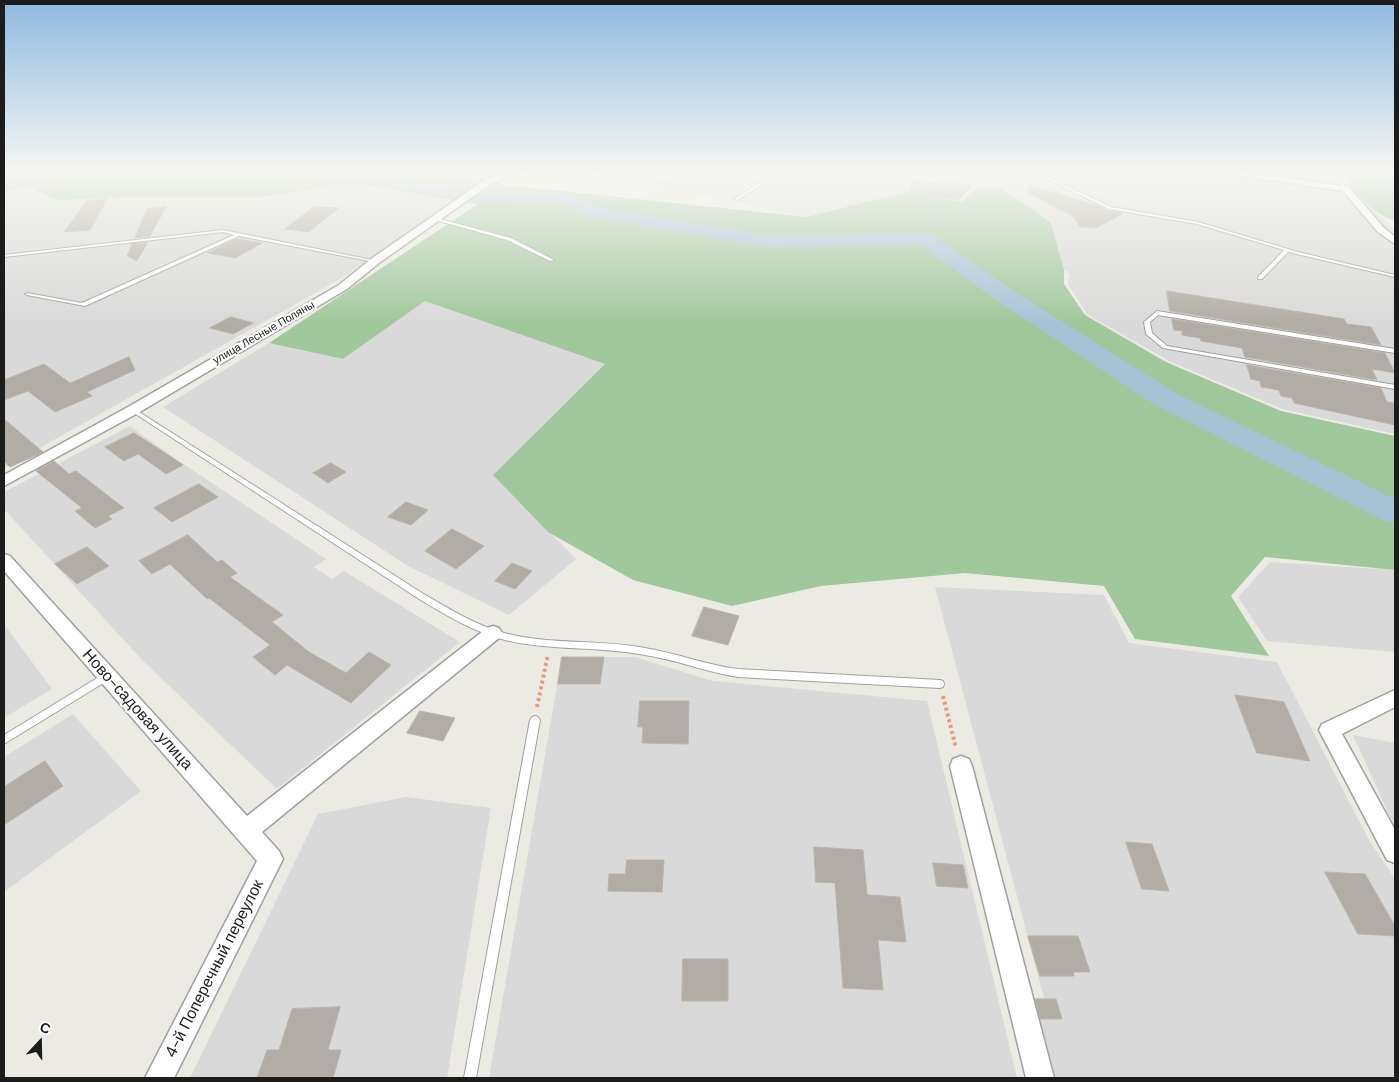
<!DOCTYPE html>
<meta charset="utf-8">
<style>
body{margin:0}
#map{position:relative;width:1399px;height:1082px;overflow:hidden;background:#ecebe3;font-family:"DM Sans",sans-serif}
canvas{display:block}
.frame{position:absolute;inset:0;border:5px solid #1c1c1c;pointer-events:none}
.north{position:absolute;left:15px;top:1017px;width:50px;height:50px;-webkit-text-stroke:4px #fff;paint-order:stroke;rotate:21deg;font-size:14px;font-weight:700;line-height:20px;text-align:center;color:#1c1c1c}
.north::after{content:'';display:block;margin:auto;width:18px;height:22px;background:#1c1c1c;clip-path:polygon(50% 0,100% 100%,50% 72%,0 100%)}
</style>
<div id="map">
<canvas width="1399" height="1082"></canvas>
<div class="frame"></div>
<div class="north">С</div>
</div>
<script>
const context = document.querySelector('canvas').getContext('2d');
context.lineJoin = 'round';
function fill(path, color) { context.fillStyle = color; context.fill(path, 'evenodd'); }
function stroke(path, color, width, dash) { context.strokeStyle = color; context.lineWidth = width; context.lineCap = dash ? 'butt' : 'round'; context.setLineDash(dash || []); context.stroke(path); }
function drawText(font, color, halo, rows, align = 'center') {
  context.font = font + ' "DM Sans",sans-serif'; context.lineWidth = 4.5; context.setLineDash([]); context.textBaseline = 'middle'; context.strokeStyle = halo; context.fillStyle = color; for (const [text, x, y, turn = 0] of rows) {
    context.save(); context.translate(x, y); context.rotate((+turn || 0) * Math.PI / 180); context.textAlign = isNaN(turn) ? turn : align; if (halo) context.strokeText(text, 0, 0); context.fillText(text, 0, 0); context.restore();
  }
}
const residential = new Path2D(`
 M593,172H1339L1395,231V434L1282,409L1169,361L1088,315L1068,284L1070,273L1064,272H1068L1064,270L1051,223L977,187L962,202L910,191L806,217Z
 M352,183L453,200L342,278L4,468V193L28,187L58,200L129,197H263Z
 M425,301L605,364L493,475L576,559L509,615L408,566L163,407L269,343L343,359Z
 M130,426L176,459L326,559L314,567L332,579L344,571L460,642L277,789L142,660L4,509V492Z
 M1270,562L1395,570V652L1267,641L1238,597Z
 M935,587L1104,595L1129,643L1277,662L1369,840L1395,879V1078H1049L1028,997L1044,998Z
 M4,624L52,689L4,718Z
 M562,657H635L713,681L927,701L1017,1078H489Z
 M73,714L141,791L4,892V757Z
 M1353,735L1395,743V828Z
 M406,797L491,808L447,1078H190L318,814Z`);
const forest = new Path2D(`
 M52,172H446L506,185L806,217L910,191L962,202L977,187L1001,188L1051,223L1064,270V284L1085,315L1166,362L1281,411L1395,436V570L1265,557L1231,596L1269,656L1135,639L1104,586L965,573L821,586L732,606L633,580L548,532L493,475L605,364L425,301L343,359L269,343L478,204L352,183L263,197H129L58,200L28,187L4,193V176Z
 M1339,172H1395V221C1372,213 1355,191 1339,172Z`);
const river = new Path2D(`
 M25,172H99L96,176L90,177L4,184V174Z
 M359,172H381L388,176L467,190L564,193L594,206L770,236L926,233L933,235L1015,292L1177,394L1395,499V523L1383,520L1157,406L999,302L921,245L770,248L589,217L561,204L467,202L377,184L362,176Z`);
const building = new Path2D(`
 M912,181L973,185L958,200L911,191Z
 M1030,185L1098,206L1109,211L1124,213L1096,228L1080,227L1074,217L1027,192Z
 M107,199L90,230L64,232L87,201Z
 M166,207L150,236L135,238L147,209Z
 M314,207L339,208L309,232L285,229Z
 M237,239L262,243L235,258L208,253Z
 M147,243L137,261L127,256L132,244Z
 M1167,291L1344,319L1347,324L1371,327L1381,345L1170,311Z
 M231,317L253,323L233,334L210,328Z
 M1172,319L1385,353L1395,373L1372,369L1377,380L1245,357L1242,348L1201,341L1200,338L1182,335V331L1174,330Z
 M129,357L135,370L87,392L92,396L55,412L28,391L4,400V380L44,364L70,383Z
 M1247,365L1381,388L1387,402L1395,403V425L1294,403L1292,398L1281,396L1279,390L1261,387L1260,381L1251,379Z
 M4,419L43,452L10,467L4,461Z
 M134,433L156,447L183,465L166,474L138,454L124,461L105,447Z
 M54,461L69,474L76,471L124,508L108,516L112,519L95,528L75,511L82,508L36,471Z
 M331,463L346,472L328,483L313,473Z
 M199,484L218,497L172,522L154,508Z
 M406,502L428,510L411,525L388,517Z
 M452,529L484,546L456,569L425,551Z
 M188,535L217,562L222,560L237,573L230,577L283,615L272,622L309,652L346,673L369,652L391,665L351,703L287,665L275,675L253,657L270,645L209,598L207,599L170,564L152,574L139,561Z
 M87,547L109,566L77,584L55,564Z
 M512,563L532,571L515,589L495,581Z
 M704,607L739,616L728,645L692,636Z
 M562,657H604L600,684H558Z
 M1235,695L1284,702L1310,761L1257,753Z
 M640,701H689L688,744L642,743L643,727H638Z
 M420,711L455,718L443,741L407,733Z
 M45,761L63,786L4,825V787Z
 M1126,842L1152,844L1169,891L1142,889Z
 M814,847L863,850L867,895L900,897L906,942L878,940L883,990L843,988L835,883L816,882Z
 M627,860H664L662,892L608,891L609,874H625Z
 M933,863L963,865L968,888L937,886Z
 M1325,872L1365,874L1395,926V936L1358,934Z
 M1028,936H1078L1090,972H1073L1074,976H1040Z
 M683,959H728V1001H682Z
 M1035,999H1056L1062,1019H1040Z
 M340,1007L328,1050H341L333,1078H257L267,1050H279L292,1009Z`);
const path = new Path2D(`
 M943,696L956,748
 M537,707L548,654`);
const service = new Path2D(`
 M460,172H467L494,179L492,180Z
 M678,172H683L663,183L660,182Z
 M778,172H783L737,200L734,199Z
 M961,172H972L1010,177L1016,172H1020L1011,179Z
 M1032,172H1037L1111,207L1198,222L1298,252L1395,275V277L1288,252L1262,279H1258V277L1284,250L1197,224L1109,209Z
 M1332,172H1336L1347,190H1345Z
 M436,218L511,238L554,260L550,261L507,240L435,220V218Z
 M223,230L377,261L375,262L239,236L85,306L27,295L25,294L27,293L82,303L234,235L223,232L4,257V255Z
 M1157,311L1395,349V353L1158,315L1150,322L1152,333L1167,346L1395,385V389L1163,348L1146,334L1144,322Z
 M133,408L422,593C448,608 475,625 504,633C550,645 598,639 645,648C676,653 706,665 738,669L940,680L943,681L944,684L943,687L940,688L738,677C706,672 677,660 645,655C599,646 551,651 505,640C473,632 444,614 416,597L131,411V409Z
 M107,672L110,673L111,676L110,679L4,744V735Z
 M535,716L538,717L540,720L476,1078H464L530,720L532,717Z`);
const minor = new Path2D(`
 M507,172H519L492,183L379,263L347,289L138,413L4,486V475L128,407L339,285L371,259L486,179Z
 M1224,172H1245L1349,187L1384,228L1395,237V244L1378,232L1343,191L1228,174Z
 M4,554L10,556L247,816L487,628L493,626L499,628L502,633L499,638L262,832L279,851L283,859L174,1078H145L257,861L4,571Z
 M1395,690V707L1342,734L1395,830V863L1387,860L1319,730L1322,724Z
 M961,756L969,759L972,766L1054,1078H1026L950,766L953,759Z`);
const farStreetnames = [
 ["улица Лесные Поляны",264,333,-30]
];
const nearStreetnames = [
 ["Ново-садовая улица",137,710,48],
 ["4-й Поперечный переулок",215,969,-63]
];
fill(residential, '#dad9d9');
fill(forest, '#a1c79c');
fill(river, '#a8c2d5');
fill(building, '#b1ada6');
stroke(building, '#bcb4a7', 1);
stroke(service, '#a0a0a0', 2);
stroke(minor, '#a0a0a0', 3);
stroke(path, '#e99978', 4, [3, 3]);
fill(service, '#fff');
fill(minor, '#fff');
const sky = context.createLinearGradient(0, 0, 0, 324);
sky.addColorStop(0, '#8ebae0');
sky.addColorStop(0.53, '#f6f6f2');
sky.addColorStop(1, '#f6f6f200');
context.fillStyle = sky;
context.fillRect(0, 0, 1399, 324);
drawText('11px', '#1c1c1c', '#fff', farStreetnames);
drawText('16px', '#1c1c1c', '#fff', nearStreetnames);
</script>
